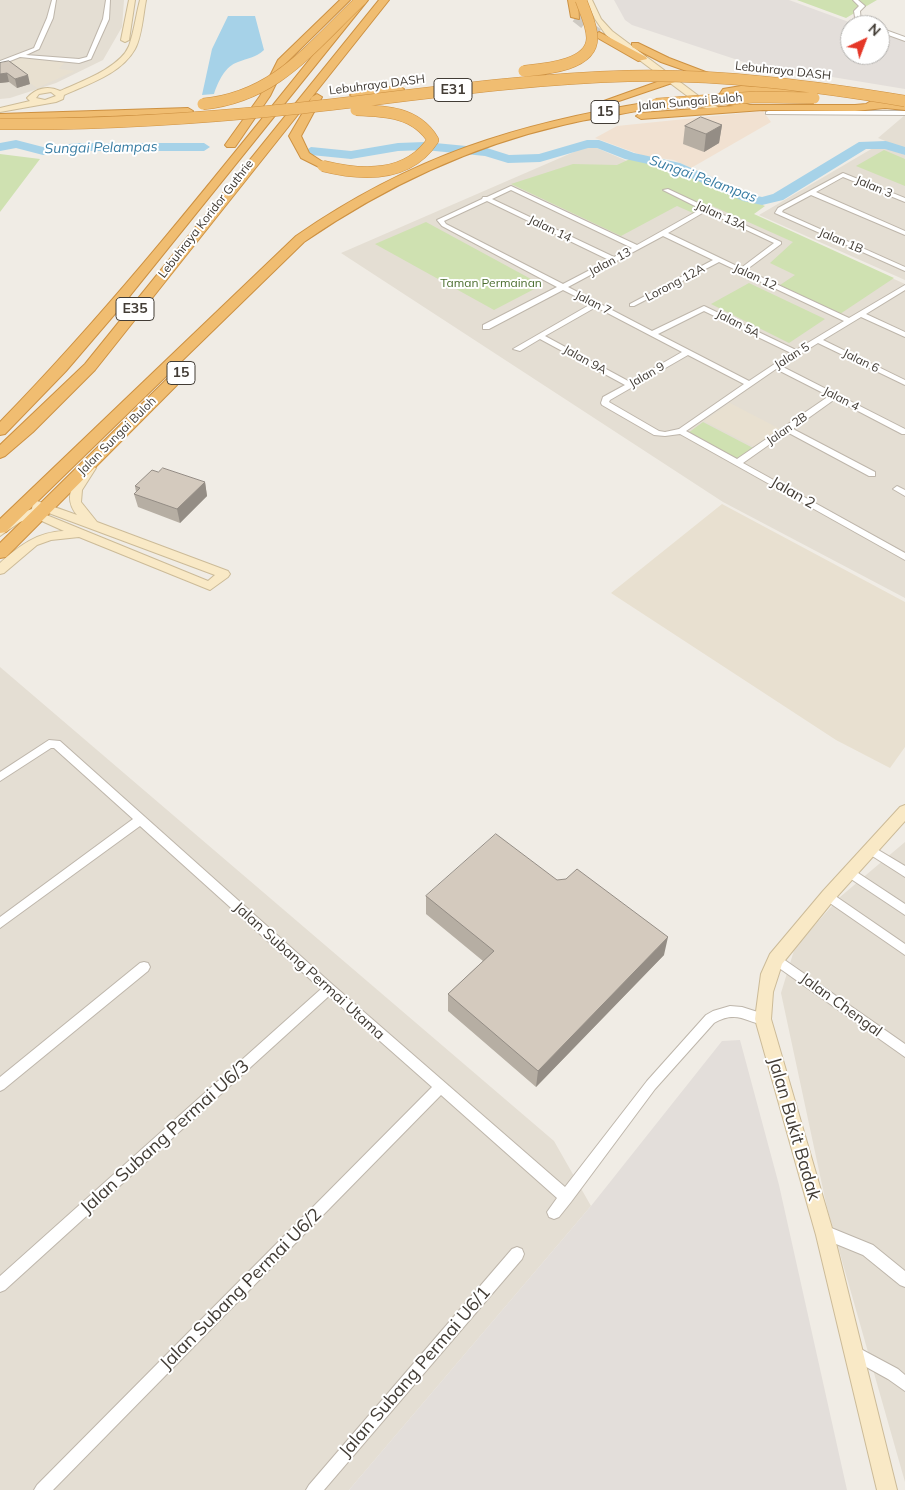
<!DOCTYPE html>
<style>
body{margin:0}
#map{position:relative;width:905px;height:1490px;overflow:hidden;background:#f0ece5;font-family:Mulish,sans-serif}
canvas{display:block}
.north{position:absolute;left:840px;top:15px;width:50px;height:50px;box-sizing:border-box;background:#fff;border:1px solid #b3b1ae;border-radius:50%;rotate:43deg;font-size:14px;font-weight:700;line-height:20px;text-align:center;color:#423c35}
.north::after{content:'';display:block;margin:auto;width:18px;height:22px;background:#e53727;clip-path:polygon(50% 0,100% 100%,50% 72%,0 100%)}
</style>
<div id="map">
<canvas width="905" height="1490"></canvas>
<div class="north">N</div>
</div>
<script>
const context = document.querySelector('canvas').getContext('2d');
context.lineJoin = 'round';
function fill(path, color) { context.fillStyle = color; context.fill(path, 'evenodd'); }
function stroke(path, color, width, dash) { context.strokeStyle = color; context.lineWidth = width; context.lineCap = dash ? 'butt' : 'round'; context.setLineDash(dash || []); context.stroke(path); }
function drawText(font, color, halo, rows, align = 'center') {
  context.font = font + ' Mulish,sans-serif'; context.lineWidth = 4; context.setLineDash([]); context.textBaseline = 'middle'; context.strokeStyle = halo; context.fillStyle = color; for (const [text, x, y, turn = 0] of rows) {
    context.save(); context.translate(x, y); context.rotate((+turn || 0) * Math.PI / 180); context.textAlign = isNaN(turn) ? turn : align; if (halo) context.strokeText(text, 0, 0); context.fillText(text, 0, 0); context.restore();
  }
}
const residential = new Path2D(`
 M0,0H124L122,27L103,60L56,83L10,98L0,99Z
 M905,115V149L878,138Z
 M590,145L757,217L905,284V598L723,502L341,253Z
 M873,148L888,149L905,155V280L759,215Z
 M0,667L554,1141L591,1206L349,1490H0Z
 M905,842V1482L827,1208L781,993L795,947L840,897Z`);
const commercial = new Path2D(`
 M763,111L771,122L691,168L674,160L644,156L595,138L617,126Z`);
const industrial = new Path2D(`
 M614,0H789L857,25H850V55H880V32L905,40V89L820,75L771,71L632,25L625,20Z
 M740,1040L779,1185L847,1490H349L591,1206L722,1041Z`);
const education = new Path2D(`
 M20,57L65,62L59,69L75,71L37,88L2,63Z
 M730,403L780,429L755,447L704,421Z
 M722,504L905,602V747L890,768L836,740L611,593Z`);
const green = new Path2D(`
 M797,0H877L846,18Z
 M884,150L905,159V186L856,166Z
 M0,154L40,159L0,212Z
 M632,158L674,168L765,206L754,214L894,278L840,314L780,285L795,275L770,263L793,242L708,204L693,213L677,206L621,236L511,184L573,164L617,165Z
 M426,222L542,285L494,310L375,244Z
 M749,283L825,319L789,343L711,304Z
 M703,422L753,448L738,459L688,433Z`);
const water = new Path2D(`
 M228,16H255L264,50C255,58 248,58 238,62C225,66 218,82 214,94L202,95L212,49Z`);
const river = new Path2D(`
 M16,140L43,147L78,143H204L210,147L204,151H78L43,155L16,148L0,151V143Z
 M599,140L634,153L680,163L752,195L762,197L773,194L859,142L886,141L905,147V155L885,149H866L783,200L762,205L743,201L671,169L625,159L597,148H588L540,162L508,163L485,156L425,150L398,151L351,159L311,155L305,151L311,147L351,151L398,143L425,142L487,148L509,155L539,154L587,140Z`);
const highwayTunnel = new Path2D(`
 M576,17L599,35`);
const street = new Path2D(`
 M52,0H56L53,18L39,49L26,55L79,59L87,57L103,19L106,0H110L109,19L91,59L79,63L20,57L0,65V61L34,48L47,18Z
 M853,0H858L865,6L860,11L861,22L865,25H859L856,23L854,11L859,6Z
 M880,28L905,37V41L880,32Z
 M768,111H905V115L766,114V112Z
 M843,173L905,198V202L843,177L816,192L905,231V235L811,195L783,210L782,212L905,267V271L775,213L778,208Z
 M511,186L637,245L701,209L663,190L668,189L781,242V244L746,270L849,318L905,285V290L866,314L905,332V337L861,317L823,340L905,380V385L818,343L781,366L905,429V434H902L835,399L793,429L875,472V476H869L787,432L743,463L905,553V560L680,434L665,436L654,435L602,405L601,403L603,397L625,385L540,339L520,351L513,349L591,304L563,290L489,329H483V325L557,287L442,226L437,220L482,199L483,197H487ZM511,190L632,248L614,257L492,199ZM487,201L609,260L563,284L446,224L444,221ZM706,211L774,243L741,268L668,233ZM663,236L713,260L630,304V306H634L719,262L844,321L796,350L704,306L652,331L568,287ZM596,307L682,352L630,382L545,336ZM704,311L791,353L749,381L658,334ZM688,355L744,384L679,429L665,432L659,431L609,402L610,400ZM776,369L829,396L737,459L686,431Z
 M897,486L905,490V496L893,489Z
 M49,740L60,741L333,985L565,1187L647,1081L706,1015L713,1011L730,1006L742,1007L767,1015L769,1019L767,1023C752,1028 740,1007 714,1023L655,1089L571,1202L559,1217L554,1219L549,1217L547,1212L557,1198L441,1095L53,1490H34L37,1485L432,1087L329,996L5,1290L0,1292V1276L321,989L140,826L0,928V917L133,819L54,748H51L0,781V772Z
 M870,845L905,866V877L866,852L865,849L866,846Z
 M849,867L905,904V915L845,875L844,872L845,869Z
 M828,891L905,944V955L824,899L822,896L824,893Z
 M776,954L905,1044V1057L772,963L770,959L772,955Z
 M144,962L148,963L150,967L148,971L4,1089L0,1091V1077L140,963Z
 M824,1225L873,1245L905,1271V1287L900,1285L863,1255L819,1237L817,1232L819,1227Z
 M517,1247L522,1249L524,1254L522,1259L324,1490H306L309,1485L512,1249Z
 M855,1346L898,1369L905,1375V1391L888,1379L850,1358L848,1353L850,1348Z`);
const secondary = new Path2D(`
 M129,0H135L129,40L125,42L121,40Z
 M140,0H146C143,15 142,36 135,49C121,74 88,84 64,95L63,99L56,102L0,112V108L30,101L27,98C36,88 48,85 60,91C80,82 120,68 129,46C134,32 136,15 140,0ZM51,92L56,96L45,100L36,98L39,94Z
 M586,0H592L601,19L612,31L708,103L718,107V111L702,107L606,35L595,19Z
 M90,465L96,468L82,490L81,502L97,522L228,571L230,574L228,577L210,590L79,537L51,540L37,545L4,573L0,574V563C19,546 37,532 64,531L33,517L20,522L0,536V526L12,516L32,509L33,502L37,501C49,505 63,510 77,515C62,497 74,481 86,466ZM46,512L215,575L208,581L44,514Z
 M905,805V821L833,901L782,964L773,992L771,1019L834,1235L897,1490H877L816,1235L755,1019L761,974L770,954L823,891L900,807Z`);
const highway = new Path2D(`
 M340,0H350L286,63L270,96L235,147H227L225,145L260,96L278,60Z
 M358,0H368L120,308L66,371L5,434L0,435V422C129,290 241,143 358,0Z
 M379,0H389L95,370L33,432L5,456L0,458V445L85,364Z
 M568,0H578L579,19L571,17Z
 M599,32L646,57L647,59L638,61L596,37L594,35Z
 M632,43H638L669,58L724,79L723,81H715L661,62L632,47Z
 M671,77L675,78V82L610,104H602L601,102Z
 M399,86L404,89L403,91L355,98L350,95L355,92Z
 M741,86L808,89L813,92L808,95L741,92L729,95L734,100L750,105H855L866,104L871,101L905,104V110L885,108L855,111L763,110L641,119L636,116L641,113L734,106L726,104L719,95L723,89Z
 M317,94L322,97L301,136L309,153L329,166L323,169L301,158L289,136L312,97Z
 M656,101L660,102V106C628,114 595,117 563,125C468,147 384,187 304,242L6,532L0,533V519L296,236C412,156 517,123 656,101Z
 M188,108L193,111L192,113L0,120V114Z
 M172,378L179,382L177,385L6,557L0,558V543L167,379Z`);
const highwayBridge = new Path2D(`
 M524,71C544,69 592,66 592,38C592,25 585,12 581,0
 M203,104C276,97 311,47 361,0
 M656,104L756,97L814,98
 M0,124C98,125 195,119 292,109C404,97 515,79 628,76C721,74 814,86 905,101
 M323,166C363,176 408,178 433,140C416,112 386,111 356,110`);
const wall = new Path2D(`
 M0,63L30,84L17,88L9,82L0,83Z
 M722,125L719,143L704,152L683,144L685,126Z
 M205,482L207,496L180,523L138,507L134,494L136,492L135,486Z
 M557,880L664,955L536,1087L448,1011V994L483,961L426,914V896Z`);
const shadedWall = new Path2D(`
 M7,73L9,82L0,83V74Z
 M28,75L30,84L17,88L15,79Z
 M722,125L719,143L704,152L706,134Z
 M205,482L207,496L180,523L177,509Z
 M668,937L664,955L536,1087L538,1071Z`);
const building = new Path2D(`
 M9,61L28,75L15,79L7,73L0,74V63Z
 M701,117L722,125L706,134L685,126Z
 M163,468L205,482L177,509L134,494L140,488L135,486L152,470L158,472Z
 M496,834L557,880L566,879L577,869L668,937L538,1071L448,994L494,951L426,896Z`);
const farStreetnames = [
 ["Lebuhraya DASH",783,71,6],
 ["Lebuhraya DASH",377,85,-7],
 ["Jalan Sungai Buloh",690,102,-5],
 ["Jalan 3",874,187,23],
 ["Jalan 13A",721,216,25],
 ["Lebuhraya Koridor Guthrie",206,219,-52],
 ["Jalan 14",550,229,26],
 ["Jalan 1B",841,241,23],
 ["Jalan 13",610,262,-28],
 ["Jalan 12",755,277,25],
 ["Lorong 12A",675,283,-28],
 ["Jalan 7",593,303,27],
 ["Jalan 5A",738,324,27],
 ["Jalan 5",792,356,-32],
 ["Jalan 9A",585,360,29],
 ["Jalan 6",861,361,26],
 ["Jalan 9",647,375,-30],
 ["Jalan 4",841,399,27],
 ["Jalan 2B",787,429,-35],
 ["Jalan Sungai Buloh",117,436,-45]
];
const farParknames = [
 ["Taman Permainan",491,283]
];
const shields = [
 [453,90,38],
 [605,112,28],
 [135,309,38],
 [181,373,28]
];
const shieldNames = [
 ["E31",453,90],
 ["15",605,112],
 ["E35",135,309],
 ["15",181,373]
];
const farWaternames = [
 ["Sungai Pelampas",101,148,-1],
 ["Sungai Pelampas",703,179,20]
];
const streetNames = [
 ["Jalan 2",793,493,30],
 ["Jalan Subang Permai Utama",309,971,42],
 ["Jalan Chengal",841,1005,36]
];
const nearStreetnames = [
 ["Jalan Bukit Badak",794,1129,74],
 ["Jalan Subang Permai U6/3",165,1137,-42],
 ["Jalan Subang Permai U6/2",241,1289,-45],
 ["Jalan Subang Permai U6/1",415,1372,-49]
];
fill(residential, '#e4ded3');
fill(commercial, '#f1e1d1');
fill(industrial, '#e3deda');
fill(education, '#e8e0d0');
fill(green, '#cfe1b1');
fill(water, '#a6d2e8');
fill(river, '#a6d2e8');
stroke(highwayTunnel, '#cdc9c2', 11, [11, 5.5]);
stroke(street, '#beb6ab', 2);
stroke(secondary, '#ccbb98', 2);
stroke(highway, '#cd9142', 2);
fill(street, '#fff');
fill(secondary, '#f9e9c6');
fill(highway, '#f0bd71');
stroke(highwayBridge, '#cd9142', 12, []);
stroke(highwayBridge, '#f0bd71', 11);
fill(wall, '#b6aea3');
fill(shadedWall, '#948d85');
fill(building, '#d4cabe');
stroke(building, '#948d85', 1);
drawText('12px', '#423c35', '#fff', farStreetnames);
drawText('12px', '#4b6e2f', '#fff', farParknames);
for (const [x, y, w] of shields) { const box = new Path2D(); box.roundRect(x - w / 2, y - 11.5, w, 23, 4); context.fillStyle = '#fff'; context.fill(box); stroke(box, '#423c35', 1); }
drawText('bold 14px', '#423c35', null, shieldNames);
drawText('italic 14px', '#397da3', '#fff', farWaternames);
drawText('15px', '#423c35', '#fff', streetNames);
drawText('18px', '#423c35', '#fff', nearStreetnames);
</script>
